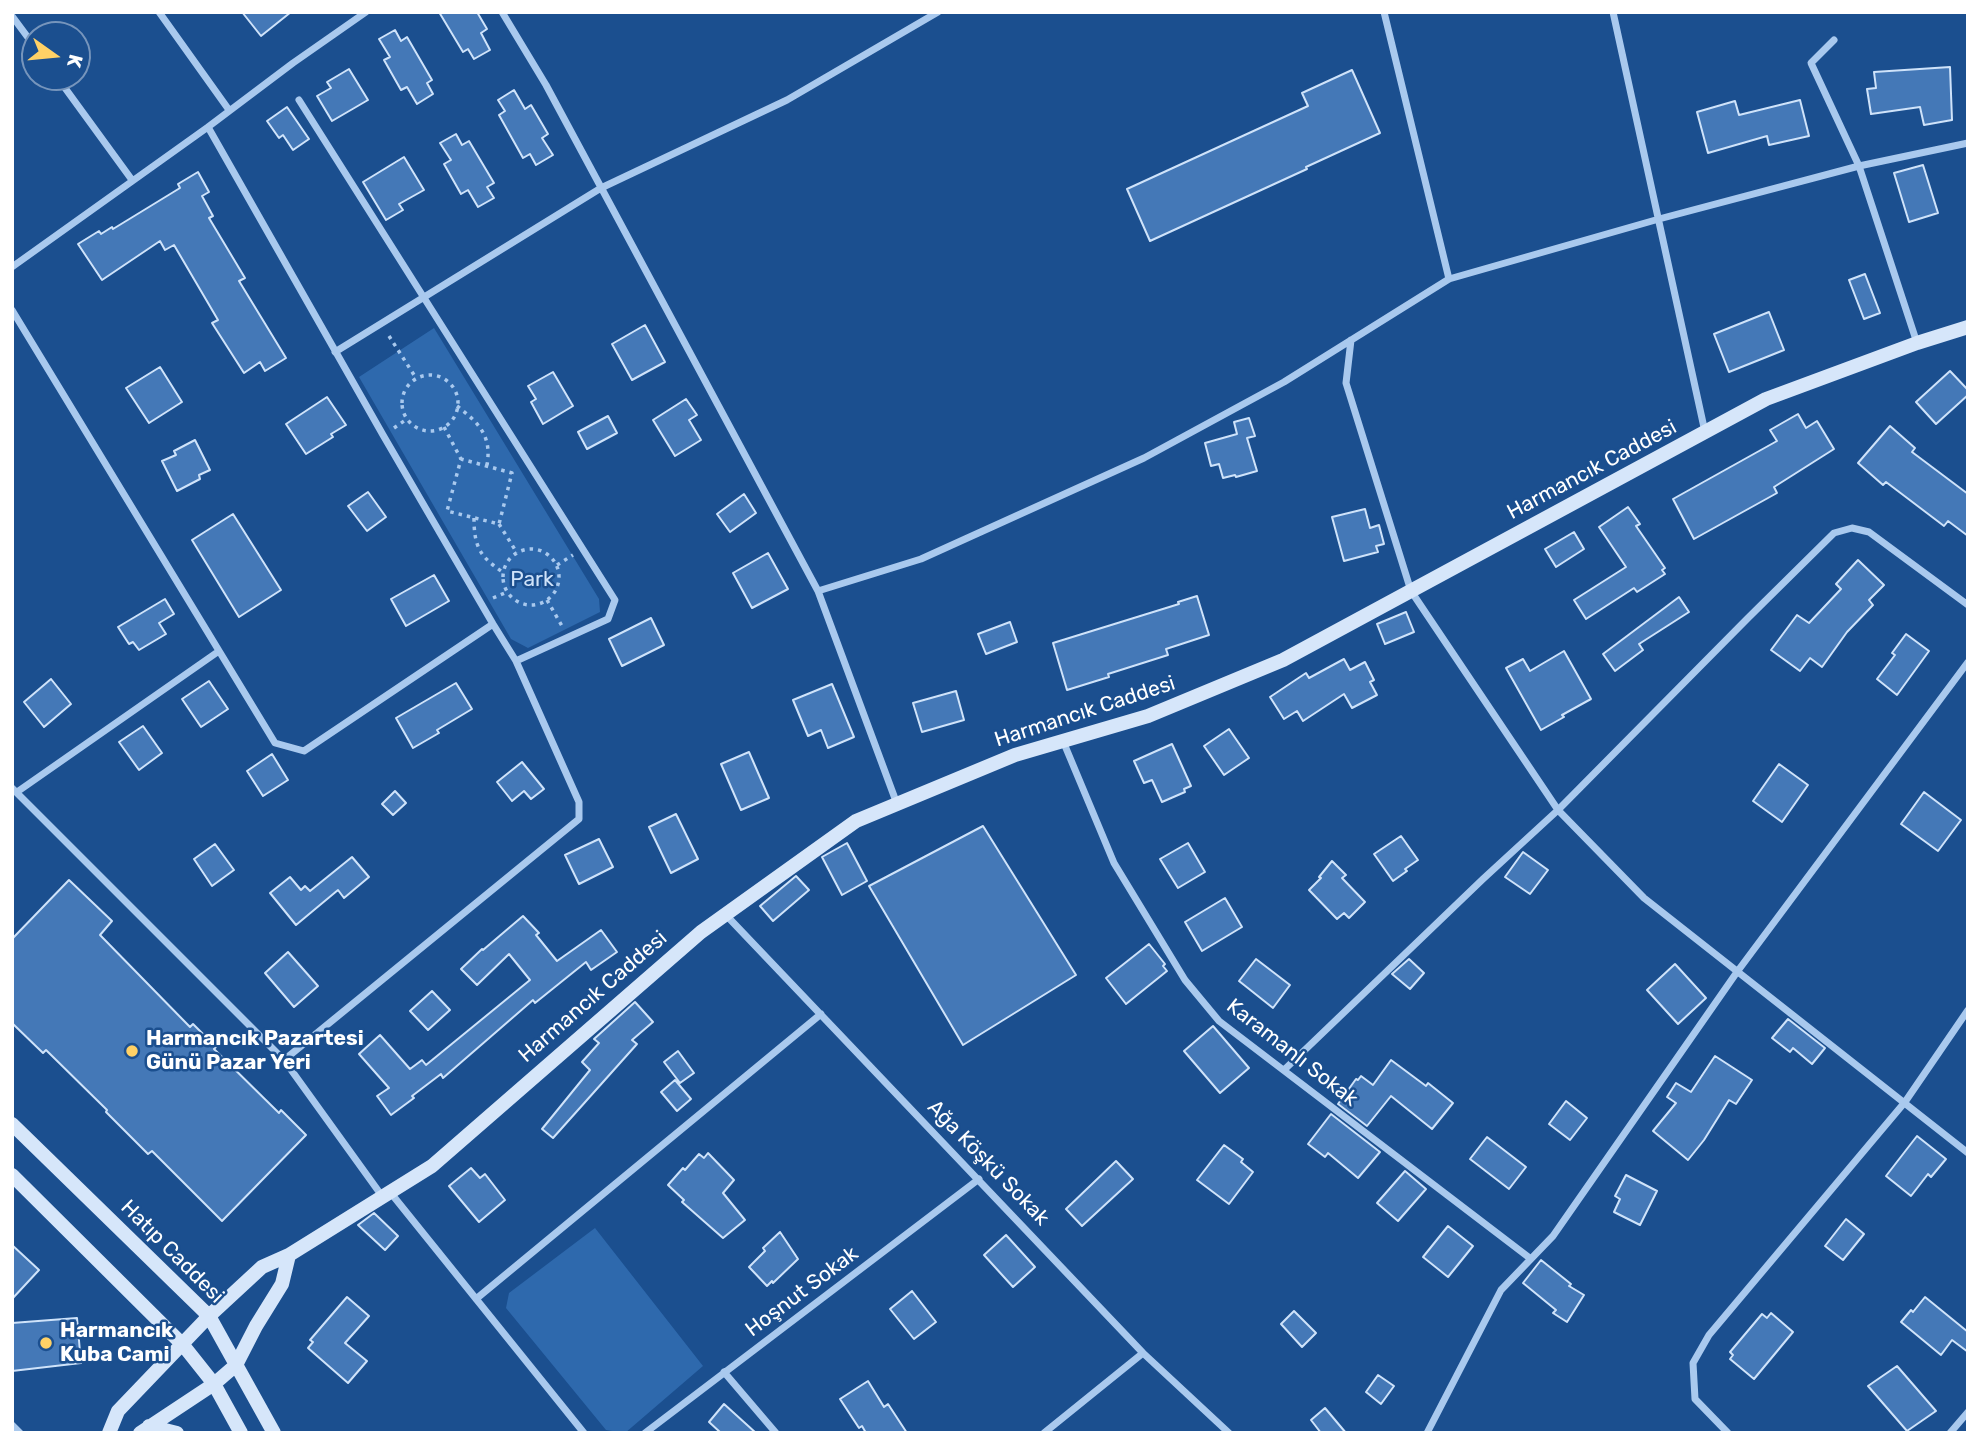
<!DOCTYPE html>
<meta charset="utf-8">
<style>
body{margin:0}
#map{position:relative;width:1980px;height:1445px;overflow:hidden;background:#1b4f8f;font-family:Rubik,sans-serif}
canvas{display:block}
.frame{position:absolute;inset:0;border:14px solid #fff;pointer-events:none}
.north{position:absolute;left:21px;top:21px;width:70px;height:70px;box-sizing:border-box;background:#1b4f8f;border:2px solid #7695bc;border-radius:50%;rotate:105deg;font-size:19px;font-weight:700;line-height:28px;text-align:center;color:#fff}
.north::after{content:'';display:block;margin:auto;width:24px;height:32px;background:#ffd166;clip-path:polygon(50% 0,100% 100%,50% 72%,0 100%)}
</style>
<div id="map">
<canvas width="1980" height="1445"></canvas>
<div class="frame"></div>
<div class="north">K</div>
</div>
<script>
const context = document.querySelector('canvas').getContext('2d');
context.lineJoin = 'round';
function fill(path, color) { context.fillStyle = color; context.fill(path, 'evenodd'); }
function stroke(path, color, width, dash) { context.strokeStyle = color; context.lineWidth = width; context.lineCap = dash ? 'butt' : 'round'; context.setLineDash(dash || []); context.stroke(path); }
function drawText(font, color, halo, rows, align = 'center') {
  context.font = font + ' Rubik,sans-serif'; context.lineWidth = 5; context.setLineDash([]); context.textBaseline = 'middle'; context.strokeStyle = halo; context.fillStyle = color; for (const [text, x, y, turn = 0] of rows) {
    context.save(); context.translate(x, y); context.rotate((+turn || 0) * Math.PI / 180); context.textAlign = isNaN(turn) ? turn : align; if (halo) context.strokeText(text, 0, 0); context.fillText(text, 0, 0); context.restore();
  }
}
const green = new Path2D(`
 M434,328L599,599L600,612L528,648L511,639L359,377Z
 M595,1228L703,1366L625,1433L606,1430L506,1308L509,1293Z`);
const building = new Path2D(`
 M242,12H291L261,36Z
 M439,12H477L487,29L481,33L490,50L474,59L468,49L463,52Z
 M395,30L401,41L407,37L432,80L427,83L433,94L417,104L407,87L401,90L384,60L390,57L379,39Z
 M1950,67L1952,120L1924,125L1920,107L1871,114L1867,89L1876,88L1874,72Z
 M349,69L368,100L332,121L317,96L331,88L327,82Z
 M1352,70L1380,133L1306,167L1307,169L1150,241L1127,189L1308,106L1302,93Z
 M514,90L525,109L531,105L548,134L542,138L553,155L536,165L530,154L523,158L499,115L505,111L498,100Z
 M1800,100L1809,136L1769,145L1767,136L1708,153L1697,112L1735,101L1739,115Z
 M287,107L309,139L293,150L283,135L279,138L267,121Z
 M456,134L462,145L469,141L494,183L487,187L494,198L478,207L468,190L461,194L444,164L451,160L440,143Z
 M404,157L424,190L399,204L403,210L386,220L363,182Z
 M1923,165L1938,213L1909,222L1894,173Z
 M198,172L209,192L202,196L213,216L209,218L245,278L239,281L286,358L265,371L260,362L244,373L212,323L218,320L174,245L165,250L160,241L102,280L78,244L99,231L101,234L112,227L113,229L180,188L178,184Z
 M1865,274L1880,313L1864,319L1849,280Z
 M1769,312L1784,350L1729,372L1714,334Z
 M645,325L665,362L632,380L612,344Z
 M160,367L182,402L149,423L126,388Z
 M1950,371L1968,390V395L1936,424L1916,402Z
 M553,372L573,406L543,424L531,402L536,399L528,386Z
 M327,397L346,425L331,434L333,437L306,454L286,424Z
 M686,399L697,415L689,420L701,440L675,456L653,420Z
 M1798,414L1806,428L1817,421L1834,449L1774,487L1777,493L1694,539L1673,499L1777,441L1770,430Z
 M608,416L617,433L587,449L578,432Z
 M1249,418L1255,436L1247,438L1257,471L1236,477L1235,475L1223,478L1219,464L1211,466L1205,443L1237,434L1234,422Z
 M1890,426L1915,448L1912,452L1968,494V536L1948,521L1944,526L1886,482L1883,485L1858,463Z
 M195,440L210,470L199,475L200,479L177,491L162,461L176,455L174,451Z
 M368,492L386,517L367,531L348,506Z
 M744,494L756,513L730,532L717,514Z
 M1628,507L1640,524L1636,526L1665,568L1662,570L1665,574L1637,592L1634,588L1586,619L1574,600L1626,567L1599,527Z
 M1365,509L1370,528L1379,525L1384,544L1376,546L1378,552L1344,561L1332,517Z
 M233,514L281,590L239,617L192,540Z
 M1574,532L1584,549L1556,567L1545,549Z
 M768,553L788,589L752,608L733,573Z
 M1858,560L1884,585L1869,600L1873,605L1847,632L1822,667L1810,658L1800,671L1771,650L1797,615L1809,623L1841,589L1836,584Z
 M434,575L449,601L406,626L391,599Z
 M1197,596L1209,635L1166,649L1168,655L1108,674L1109,677L1067,690L1053,643L1179,604L1178,602Z
 M1679,597L1689,612L1639,644L1643,650L1615,671L1603,654Z
 M165,599L174,614L159,623L166,634L139,650L133,642L129,644L118,627Z
 M1406,612L1414,632L1385,644L1377,624Z
 M651,618L664,645L622,666L609,639Z
 M1010,622L1017,642L986,654L978,634Z
 M1906,634L1929,651L1897,695L1877,679L1895,655L1892,653Z
 M1564,651L1591,699L1562,715L1564,717L1541,730L1506,668L1523,659L1530,671Z
 M1344,659L1350,670L1365,662L1374,680L1370,682L1377,695L1352,708L1344,694L1303,721L1297,711L1284,719L1270,697L1306,673L1309,678Z
 M51,679L71,704L44,727L24,702Z
 M209,681L228,709L201,727L182,699Z
 M456,683L472,709L437,730L439,733L413,748L396,718Z
 M832,684L854,737L828,748L821,730L808,736L793,700Z
 M956,691L964,720L922,732L913,703Z
 M143,726L162,753L139,770L119,742Z
 M1229,729L1249,758L1224,775L1204,746Z
 M1172,744L1191,786L1184,789L1185,792L1162,802L1152,780L1144,783L1134,761Z
 M749,752L769,798L741,810L721,764Z
 M272,754L288,780L263,796L247,771Z
 M522,762L544,789L531,799L524,791L512,801L497,782Z
 M1779,764L1808,785L1782,822L1753,801Z
 M395,791L406,803L393,815L382,804Z
 M1924,792L1961,820L1938,851L1901,824Z
 M676,814L698,859L671,873L649,827Z
 M983,826L1076,975L963,1045L869,886Z
 M1401,836L1418,860L1405,869L1407,871L1393,881L1374,854Z
 M599,839L613,867L579,884L565,855Z
 M847,843L867,881L842,895L822,857Z
 M1188,843L1205,872L1178,888L1160,859Z
 M215,844L234,870L212,886L194,859Z
 M1523,852L1548,870L1530,894L1505,877Z
 M352,857L369,877L344,898L338,890L296,925L270,893L290,877L301,890L305,886L310,891Z
 M1332,861L1346,875L1342,878L1365,902L1349,918L1344,913L1337,919L1309,890L1321,878L1319,877Z
 M796,876L809,890L773,921L760,906Z
 M69,880L112,921L100,935L190,1027L193,1024L216,1047L214,1049L279,1113L281,1110L306,1135L222,1221L152,1151L148,1154L106,1112L107,1110L46,1050L43,1053L12,1023V939Z
 M1225,898L1242,927L1202,951L1185,922Z
 M523,916L539,933L536,935L557,961L601,930L617,952L591,970L586,962L535,1003L533,1000L443,1078L441,1074L412,1096L414,1098L391,1115L377,1096L389,1088L359,1054L380,1035L410,1069L422,1060L426,1065L530,980L509,954L477,985L461,969L482,949L483,950Z
 M1149,944L1165,964L1163,966L1167,971L1126,1004L1106,978Z
 M288,952L318,986L294,1007L265,973Z
 M1256,959L1290,985L1273,1008L1239,981Z
 M1409,959L1424,973L1410,989L1392,974Z
 M1675,964L1706,998L1678,1024L1647,990Z
 M432,991L450,1010L428,1030L410,1011Z
 M635,1002L653,1022L632,1040L637,1044L553,1138L542,1129L590,1070L582,1062L599,1043L594,1039Z
 M1788,1019L1825,1048L1812,1064L1793,1048L1790,1052L1772,1038Z
 M1213,1026L1249,1068L1220,1093L1184,1051Z
 M678,1051L694,1073L680,1083L664,1062Z
 M1715,1056L1752,1080L1736,1104L1729,1100L1704,1140L1688,1160L1653,1131L1676,1103L1667,1097L1676,1083L1691,1092Z
 M1391,1060L1426,1086L1428,1083L1453,1103L1432,1129L1391,1096L1367,1126L1338,1104L1356,1079L1358,1080L1361,1076L1373,1085Z
 M675,1080L691,1099L677,1111L661,1092Z
 M1566,1101L1587,1118L1570,1140L1549,1124Z
 M1331,1114L1380,1152L1358,1178L1328,1153L1325,1157L1308,1144Z
 M1917,1136L1946,1159L1931,1177L1928,1174L1911,1196L1886,1176Z
 M1487,1137L1526,1167L1509,1189L1470,1159Z
 M1224,1145L1243,1159L1241,1162L1253,1172L1229,1204L1197,1180Z
 M708,1153L734,1180L723,1193L745,1220L723,1238L682,1202L684,1200L668,1185L683,1168L685,1170L699,1154L704,1158Z
 M1116,1161L1133,1179L1082,1226L1066,1209Z
 M471,1168L480,1178L485,1174L505,1200L479,1222L449,1186Z
 M1405,1171L1426,1189L1398,1221L1377,1203Z
 M1626,1175L1657,1191L1640,1225L1614,1212L1620,1199L1615,1196Z
 M374,1213L398,1236L385,1250L358,1225Z
 M1846,1219L1864,1234L1843,1260L1825,1246Z
 M1448,1226L1473,1246L1448,1277L1423,1257Z
 M780,1232L798,1259L773,1283L772,1281L767,1286L749,1267L765,1251L763,1248Z
 M1006,1235L1035,1267L1013,1287L984,1255Z
 M12,1245L39,1270L12,1299Z
 M1541,1260L1571,1284L1569,1286L1584,1295L1567,1322L1553,1313L1556,1310L1523,1283Z
 M912,1291L936,1322L914,1339L890,1309Z
 M347,1297L369,1316L345,1343L367,1361L348,1383L308,1348L313,1342L310,1340Z
 M1925,1297L1968,1332V1352L1952,1340L1941,1355L1901,1322L1911,1310L1913,1312Z
 M1294,1311L1316,1333L1302,1347L1281,1324Z
 M1771,1313L1793,1332L1754,1379L1730,1359L1733,1355L1730,1352L1762,1314L1767,1318Z
 M77,1318L81,1363L12,1371V1323Z
 M1897,1366L1936,1411L1907,1431L1868,1386Z
 M1378,1375L1394,1386L1381,1404L1366,1392Z
 M868,1381L884,1407L888,1404L907,1433H866L862,1426L859,1428L840,1399Z
 M724,1404L756,1433H721L709,1422Z
 M1325,1408L1346,1433H1321L1311,1420Z`);
const path = new Path2D(`
 M389,336L416,378
 M402 403a28 28 0 1 1 56 0a28 28 0 1 1-56 0Z
 M457,406C479,423 492,436 487,465
 M444,427L461,459L447,511L499,524L512,473L461,459
 M394,428L407,419
 M474,518C474,547 480,557 504,573
 M499,524L517,553
 M503 577a28 28 0 1 1 56 0a28 28 0 1 1-56 0Z
 M557,565L573,555
 M493,598L507,592
 M547,600L562,626`);
const street = new Path2D(`
 M159,12L229,110
 M502,12L546,85L818,591L897,804
 M1384,12L1449,279
 M1613,12L1705,432
 M12,16L35,47
 M1834,40L1811,63L1859,166L1917,343
 M57,77L132,180
 M299,100L615,600L608,619L516,661
 M208,127L383,435L493,624L516,661L579,802V819L284,1060
 M12,267L208,127L293,63L366,12
 M12,310L275,743L304,751L493,624
 M1351,340L1346,383L1411,591L1558,810L1644,898L1968,1153
 M335,352L601,188L787,100L938,12
 M818,591L921,559L1144,458L1284,382L1449,279L1659,219L1859,166L1968,143
 M1063,741L1114,863L1185,980L1219,1021L1531,1259
 M12,788L284,1060L382,1196
 M17,792L219,651
 M725,914L1143,1353L1229,1433
 M1284,1070L1483,879L1558,810L1748,618L1834,533L1852,528L1869,532L1968,605
 M390,1192L584,1433
 M476,1299L821,1014
 M724,1372L776,1433
 M12,1425L20,1433
 M645,1433L979,1179
 M1044,1433L1143,1353
 M1427,1433L1501,1290L1553,1236L1737,972L1968,662
 M1728,1433L1695,1399L1693,1363L1709,1335L1905,1102L1968,1010
 M1950,1433L1968,1412`);
const secondary = new Path2D(`
 M12,1124L209,1316L274,1433
 M12,1175L183,1345L214,1384L241,1433
 M149,1426L177,1433
 M109,1433L118,1411L209,1316L262,1267L289,1255L432,1166L701,932L856,821L1015,755L1148,716L1283,660L1766,399L1917,343L1968,327
 M140,1433L214,1384L236,1365L256,1326L282,1284L289,1255`);
const markers = [
 [132,1051,7,"#ffd166"],
 [46,1343,7,"#ffd166"]
];
const streetNames = [
 ["Harmancık Caddesi",1592,470,-28],
 ["Harmancık Caddesi",1085,712,-18],
 ["Harmancık Caddesi",593,997,-41],
 ["Karamanlı Sokak",1292,1053,38],
 ["Ağa Köşkü Sokak",988,1163,46],
 ["Hatıp Caddesi",172,1252,45],
 ["Hoşnut Sokak",802,1292,-37]
];
const parkNames = [
 ["Park",532,580]
];
const poiNames = [
 ["Harmancık Pazartesi",146,1039],
 ["Günü Pazar Yeri",146,1063],
 ["Harmancık",60,1331],
 ["Kuba Cami",60,1355]
];
fill(green, '#2e69ad');
fill(building, '#4478b7');
stroke(building, '#cfe3fa', 2);
stroke(path, '#a9c9ee', 3.5, [3.5, 5]);
stroke(street, '#a9c9ee', 7);
stroke(secondary, '#d6e6fa', 14);
for (const [x, y, r, color] of markers) { const dot = new Path2D(); dot.arc(x, y, r, 0, 2 * Math.PI); context.fillStyle = color; context.fill(dot); stroke(dot, '#1b4f8f', 2.5); }
drawText('21px', '#fff', '#1b4f8f', streetNames);
drawText('21px', '#cfe3fa', '#1b4f8f', parkNames);
drawText('bold 21px', '#fff', '#1b4f8f', poiNames, 'left');
</script>
